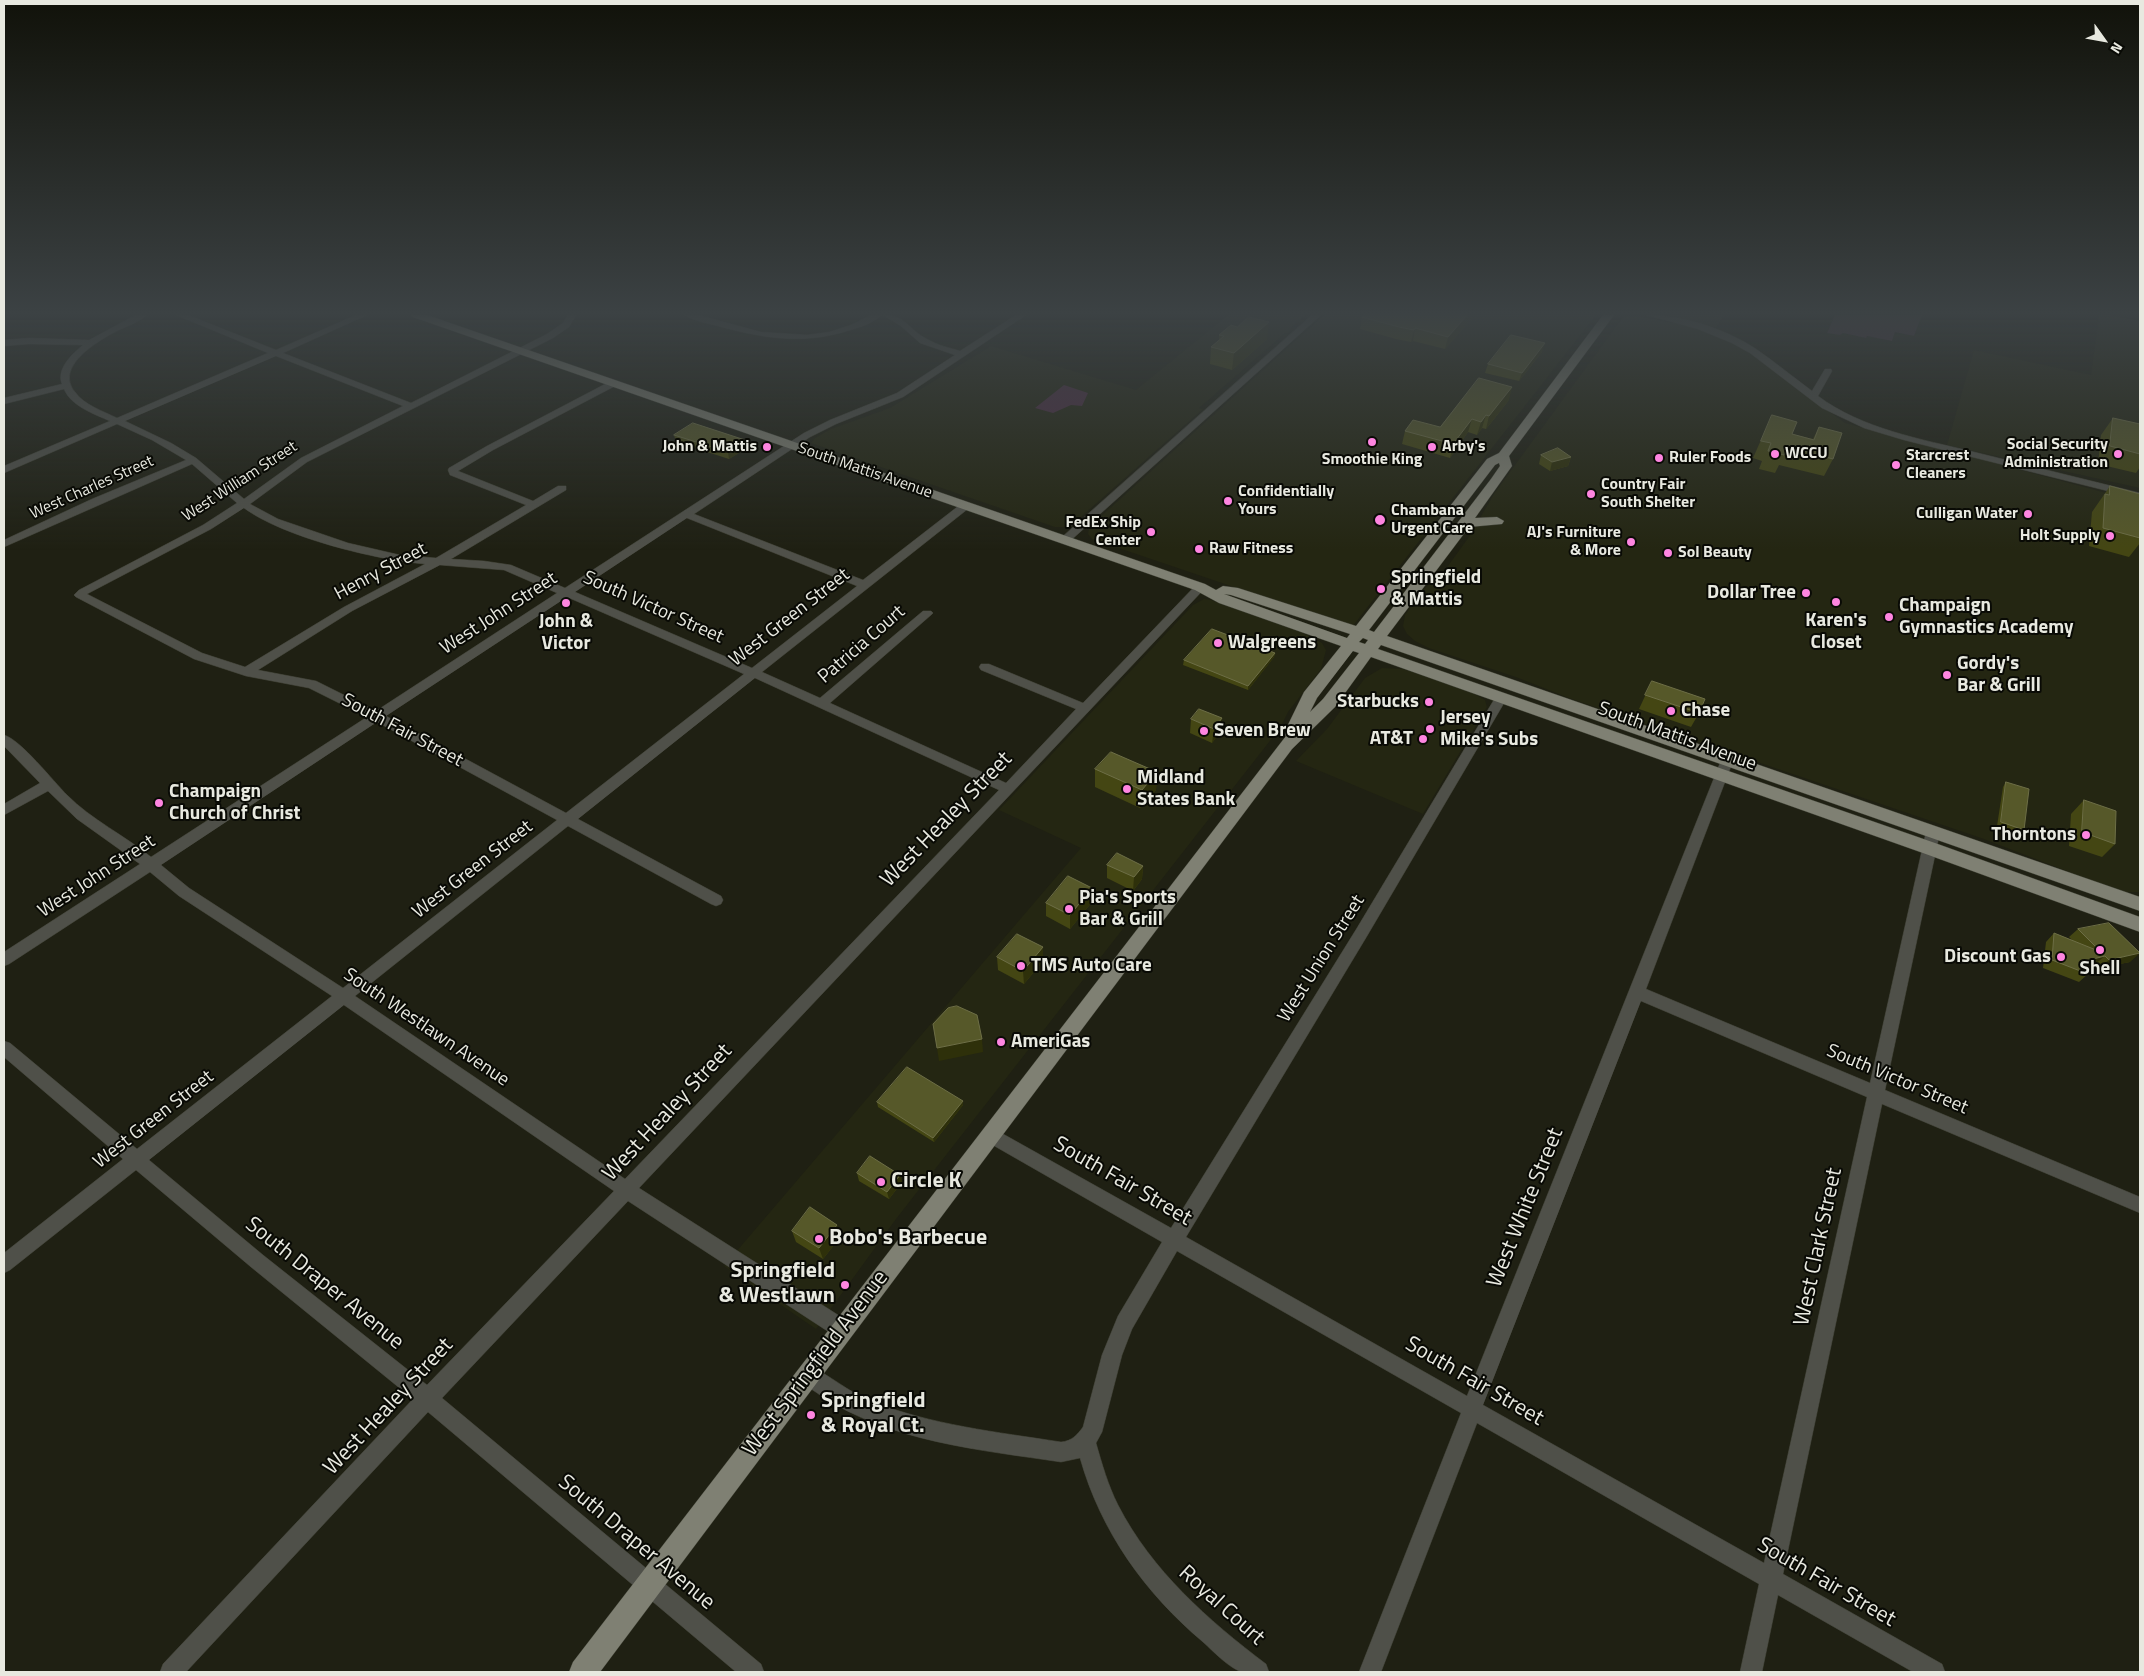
<!DOCTYPE html>
<style>
body{margin:0}
#map{position:relative;width:2144px;height:1676px;overflow:hidden;background:#1f2013;font-family:"Titillium Web",sans-serif}
canvas{display:block}
.frame{position:absolute;inset:0;border:5px solid #e8e9e0;pointer-events:none}
.north{position:absolute;left:2079px;top:15px;width:50px;height:50px;-webkit-text-stroke:4px #090a05;paint-order:stroke;rotate:122deg;font-size:14px;font-weight:700;line-height:20px;text-align:center;color:#e8e9e0}
.north::after{content:'';display:block;margin:auto;width:18px;height:22px;background:#e8e9e0;clip-path:polygon(50% 0,100% 100%,50% 72%,0 100%)}
</style>
<div id="map">
<canvas width="2144" height="1676"></canvas>
<div class="frame"></div>
<div class="north">N</div>
</div>
<script>
const context = document.querySelector('canvas').getContext('2d');
context.lineJoin = 'round';
function fill(path, color) { context.fillStyle = color; context.fill(path, 'evenodd'); }
function stroke(path, color, width, dash) { context.strokeStyle = color; context.lineWidth = width; context.lineCap = dash ? 'butt' : 'round'; context.setLineDash(dash || []); context.stroke(path); }
function drawText(font, color, halo, rows, align = 'center') {
  context.font = font + ' "Titillium Web",sans-serif'; context.lineWidth = 4; context.setLineDash([]); context.textBaseline = 'middle'; context.strokeStyle = halo; context.fillStyle = color; for (const [text, x, y, turn = 0] of rows) {
    context.save(); context.translate(x, y); context.rotate((+turn || 0) * Math.PI / 180); context.textAlign = isNaN(turn) ? turn : align; if (halo) context.strokeText(text, 0, 0); context.fillText(text, 0, 0); context.restore();
  }
}
const built = new Path2D(`
 M1228,315H1305L1292,327L1289,332L1284,334L1199,408L1203,409L1074,523L1066,527H1055L811,443L815,438L831,429L890,408L991,346L1136,390Z
 M1324,315H1596L1352,627L1092,539L1088,534L1089,528L1097,520Z
 M1668,315H1724L1716,328Z
 M2099,315H2109L2140,321V488L1947,445L1974,350L2091,375Z
 M1636,316L1690,326L1714,334L1739,345L1845,423L2140,502V892H2123L2108,887L1984,839L1569,698L1516,677L1429,648L1415,641L1407,634L1403,626L1405,615L1422,591L1445,570L1469,537L1494,494L1620,321L1624,317Z
 M1204,599L1211,600L1301,632L1313,638L1322,643L1326,650L1321,669L1288,712L1280,728L896,1219L816,1329L724,1266L1081,848L999,810L1193,605Z
 M1382,668L1403,669L1416,673L1469,691L1485,700L1487,707L1423,814L1296,761L1327,729L1365,678Z`);
const green = new Path2D(`
 M1835,315H1922L1914,336L1895,332L1892,341L1867,336L1866,338L1843,333L1840,335L1827,333Z
 M1064,385L1088,393L1082,406L1071,405L1053,413L1035,408Z`);
const minor = new Path2D(`
 M136,315H147C138,323 124,327 113,333C95,343 55,367 75,392C84,405 103,411 117,418L268,353L176,315H188L276,350L356,315H367L283,353L411,403L547,334L563,323L568,315H576L569,327L553,338L307,462L250,504L278,519L348,543L400,555L436,558L526,505L450,475L448,470L449,468L487,446L609,382H615V386L493,450L458,471L533,501L558,486H566V490L451,559L484,561L511,565L565,588L804,433L830,420L897,393L955,355L920,343L901,326L883,315C906,315 909,330 927,339C937,345 950,348 960,351L1016,315H1026L903,397L836,424L810,437L694,514L863,580L961,504H969L970,506L969,508L762,672L820,698L923,611H931L933,613L931,615L830,703L1006,783L1076,709L981,670L979,667L981,664H989L1083,703L1196,585L1200,584L1206,587L639,1188L849,1322L851,1329L849,1336L842,1338L835,1336L628,1201L442,1398L761,1664L764,1672H736L428,1412L186,1672H160L163,1664L413,1399L251,1267L136,1170L10,1270L4,1273V1253L123,1159L4,1057V1041L10,1043L137,1149L332,996L179,896L150,872L9,964L4,966V952L140,864L77,819L48,791L4,815V804L40,783L4,746V735C20,739 54,782 67,795C92,820 124,835 151,857L367,717L309,688L246,676L194,659L76,597L74,595L79,590L203,525L237,503L192,464L4,547V540L92,499L186,460L152,440L117,424L4,473V466L110,421C94,414 71,406 64,389L4,404V398L62,384C56,369 72,354 83,345L29,344L4,346V340L29,338L89,340ZM276,356L403,406L301,458L244,499L196,458L171,443L125,421ZM244,508C283,537 376,560 425,564L344,607L245,667L202,653L87,594L211,529ZM687,518L857,586L752,668L575,592ZM440,565L504,570L557,593L376,711L316,681L258,670L352,611ZM567,597L744,674L566,813L386,716ZM755,678L999,790L625,1179L355,996L568,826L711,904L716,906L721,904L723,900L721,896L578,819ZM377,722L557,820L343,988L189,888L161,865ZM344,1005L614,1191L427,1385L263,1255L149,1160Z
 M685,315H698L761,332L807,335L829,332L851,325L871,315H882C873,323 859,328 847,331C803,345 761,338 718,326C707,323 693,321 685,315Z
 M1312,315H1321L1069,542H1061L1060,540L1061,538Z
 M1647,315C1683,315 1726,329 1756,349C1775,362 1793,377 1812,391L1825,369H1831L1832,371L1818,396C1862,429 1921,439 1974,452C2029,466 2085,479 2140,493V499L1904,440L1864,428L1822,408L1750,353L1732,343L1698,329Z
 M1501,694L1507,698L1367,936L1186,1237L1467,1396L1722,758H1732L1733,761L1646,989L1870,1083L1926,832L1928,828H1938L1940,832L1885,1090L2140,1197V1213L1882,1104L1783,1574L1942,1664L1945,1672H1913L1778,1595L1762,1672H1740L1759,1584L1477,1423L1381,1672H1359L1461,1413L1177,1251L1132,1329L1122,1355L1102,1432L1096,1443C1102,1464 1108,1485 1118,1505C1152,1571 1208,1620 1266,1664L1269,1672C1261,1672 1246,1675 1239,1671C1226,1665 1214,1652 1203,1642C1145,1593 1101,1532 1080,1458L1061,1462C981,1450 890,1442 820,1395C812,1389 802,1385 798,1375L801,1368L808,1365C830,1375 848,1392 871,1401C931,1425 997,1432 1061,1442C1072,1441 1077,1435 1083,1427L1102,1355L1118,1316L1162,1242L984,1140L982,1135L984,1130L990,1127L996,1130L1171,1228L1357,928L1495,698ZM1641,1001L1867,1097L1764,1563L1483,1405Z`);
const major = new Path2D(`
 M412,315H427L1205,584L1216,590L1223,586L1238,588L1356,626L1487,459L1499,453L1603,315H1614L1509,456L1512,466L1475,518L1497,517L1504,521L1502,524L1469,527L1387,636L2140,897V911L1381,645L1378,649L1935,843L2140,917V932L1923,853L1371,657L1335,707L1292,749L600,1672H569L573,1662L1286,736L1284,733L1304,692L1341,646L1219,603L1195,590L413,317ZM1499,463L1500,466L1491,479L1374,632L1369,630L1495,465ZM1224,594L1231,595L1350,634L1347,638ZM1363,638L1368,640L1365,644L1359,642ZM1353,651L1359,653L1323,699L1310,712L1317,698Z`);
const wall = new Path2D(`
 M1364,315H1475L1445,349L1413,341L1411,342L1396,339L1360,329L1362,317Z
 M1237,327L1267,339L1232,370L1210,364L1211,347L1219,340V335Z
 M1542,352L1519,381L1485,373L1488,364Z
 M1509,400L1486,429L1482,428L1477,435L1468,432L1450,458L1402,444L1405,431L1440,427Z
 M1772,415L1792,434L1813,439L1819,427L1833,459L1824,476L1779,465L1775,473L1759,469L1762,461L1753,458Z
 M2113,418L2140,424V467L2136,473L2098,464L2101,435Z
 M674,435L745,440L747,448L729,459L676,442Z
 M1541,455L1571,457L1568,466L1550,471L1539,464Z
 M2110,486L2140,494V543L2129,557L2089,546L2092,512Z
 M1275,653L1274,657L1248,690L1183,665L1184,660Z
 M1652,681L1699,713L1691,727L1639,709Z
 M1191,719L1220,732L1212,743L1190,733Z
 M1095,769L1157,772L1156,790L1140,808L1095,787Z
 M2006,782L2024,830L2020,834L1997,826L2003,787Z
 M2084,800L2115,844L2102,857L2069,846L2071,814Z
 M1107,865L1143,866L1142,879L1133,891L1107,878Z
 M1092,888V902L1070,929L1046,916V903Z
 M2078,929L2130,962L2099,968L2095,964L2089,966L2088,974L2079,982L2043,968L2046,942L2054,933L2072,940L2069,937Z
 M1043,947V961L1024,984L998,970L997,957Z
 M877,1102L963,1105L934,1142L878,1107Z
 M857,1173L902,1182L889,1199L859,1181Z
 M792,1231L841,1236L823,1259L796,1242Z`);
const shadedWall = new Path2D(`
 M1467,315H1475L1445,349L1448,337Z
 M1269,322L1267,339L1232,370L1234,353Z
 M1415,328L1413,341L1411,342L1414,330Z
 M1545,343L1542,352L1519,381L1522,373Z
 M1512,387L1509,400L1486,429L1489,416Z
 M1486,415L1482,428L1477,435L1481,422Z
 M1472,419L1468,432L1450,458L1453,444Z
 M745,440L747,448L729,459L728,452Z
 M1571,457L1568,466L1550,471L1552,462Z
 M1275,653L1274,657L1248,690V686Z
 M1222,718L1220,732L1212,743L1214,729Z
 M1157,772L1156,790L1140,808L1142,790Z
 M1143,866L1142,879L1133,891L1134,877Z
 M1092,888V902L1070,929V915Z
 M1043,947V961L1024,984L1023,971Z
 M2140,953L2130,962L2099,968L2109,960Z
 M2105,956L2095,964L2080,968L2089,960Z
 M982,1039L983,1052L939,1061L937,1048Z
 M963,1101V1105L934,1142L933,1138Z
 M900,1175L902,1182L889,1199L887,1192Z
 M837,1225L841,1236L823,1259L819,1248Z`);
const building = new Path2D(`
 M1364,315H1467L1448,337L1415,328L1414,330L1399,327L1362,317Z
 M1249,317L1269,322L1234,353L1211,347L1224,336L1219,335L1231,325L1237,327Z
 M1511,335L1545,343L1522,373L1488,364Z
 M1479,378L1512,387L1489,416L1486,415L1481,422L1472,419L1453,444L1405,431L1413,420L1440,427Z
 M1772,415L1797,422L1792,434L1814,440L1819,427L1842,433L1833,459L1787,447L1784,455L1768,451L1771,443L1761,441Z
 M2113,418L2140,424V454L2110,446Z
 M693,423L745,440L728,452L674,435Z
 M1558,448L1571,457L1552,462L1541,455Z
 M2110,486L2140,494V538L2103,528L2105,494L2109,495Z
 M1212,629L1275,653L1248,686L1184,660Z
 M1652,681L1705,699L1699,713L1645,695Z
 M1199,709L1222,718L1214,729L1191,719Z
 M1111,752L1157,772L1142,790L1095,769Z
 M2006,782L2029,789L2024,830L2001,822Z
 M2084,800L2116,811L2115,844L2082,832Z
 M1117,853L1143,866L1134,877L1107,865Z
 M1068,876L1092,888L1070,915L1046,903Z
 M2109,923L2140,953L2109,960L2105,956L2089,960L2088,974L2052,960L2054,933L2101,952L2078,929Z
 M1017,934L1043,947L1023,971L997,957Z
 M957,1006L977,1015L982,1039L937,1048L933,1024L948,1008Z
 M907,1067L963,1101L933,1138L877,1102Z
 M870,1156L900,1175L887,1192L857,1173Z
 M810,1207L837,1225L819,1248L792,1231Z`);
const markers = [
 [1372,442,5,"#fe85e0"],
 [767,447,5,"#fe85e0"],
 [1432,447,5,"#fe85e0"],
 [1775,454,5,"#fe85e0"],
 [2118,454,5,"#fe85e0"],
 [1659,458,5,"#fe85e0"],
 [1896,465,5,"#fe85e0"],
 [1591,494,5,"#fe85e0"],
 [1228,501,5,"#fe85e0"],
 [2028,514,5,"#fe85e0"],
 [1380,520,6,"#fe85e0"],
 [1151,532,5,"#fe85e0"],
 [2110,536,5,"#fe85e0"],
 [1631,542,5,"#fe85e0"],
 [1199,549,5,"#fe85e0"],
 [1668,553,5,"#fe85e0"],
 [1381,589,5,"#fe85e0"],
 [1806,593,5,"#fe85e0"],
 [1836,602,5,"#fe85e0"],
 [566,603,5,"#fe85e0"],
 [1889,617,5,"#fe85e0"],
 [1218,643,5,"#fe85e0"],
 [1947,675,5,"#fe85e0"],
 [1429,702,5,"#fe85e0"],
 [1671,711,5,"#fe85e0"],
 [1430,729,5,"#fe85e0"],
 [1204,731,5,"#fe85e0"],
 [1423,739,5,"#fe85e0"],
 [1127,789,5,"#fe85e0"],
 [159,803,5,"#fe85e0"],
 [2086,835,5,"#fe85e0"],
 [1069,909,5,"#fe85e0"],
 [2100,950,5,"#fe85e0"],
 [2061,957,5,"#fe85e0"],
 [1021,966,5,"#fe85e0"],
 [1001,1042,5,"#fe85e0"],
 [881,1182,5,"#fe85e0"],
 [819,1239,5,"#fe85e0"],
 [845,1285,5,"#fe85e0"],
 [811,1415,5,"#fe85e0"]
];
const farPoinames = [
 ["Social Security",2108,445,"right"],
 ["Administration",2108,463,"right"],
 ["John & Mattis",757,447,"right"],
 ["Arby's",1442,447],
 ["WCCU",1785,454],
 ["Starcrest",1906,456],
 ["Cleaners",1906,474],
 ["Ruler Foods",1669,458],
 ["Smoothie King",1372,460,"center"],
 ["Country Fair",1601,485],
 ["South Shelter",1601,503],
 ["Confidentially",1238,492],
 ["Yours",1238,510],
 ["Chambana",1391,511],
 ["Urgent Care",1391,529],
 ["Culligan Water",2018,514,"right"],
 ["FedEx Ship",1141,523,"right"],
 ["Center",1141,541,"right"],
 ["AJ's Furniture",1621,533,"right"],
 ["& More",1621,551,"right"],
 ["Holt Supply",2100,536,"right"],
 ["Raw Fitness",1209,549],
 ["Sol Beauty",1678,553]
];
const farStreetnames = [
 ["South Mattis Avenue",865,471,19],
 ["West William Street",240,482,-33],
 ["West Charles Street",92,488,-24]
];
const streetNames = [
 ["Henry Street",381,572,-28],
 ["South Victor Street",653,608,24],
 ["West John Street",499,614,-33],
 ["West Green Street",790,618,-38],
 ["Patricia Court",862,645,-41],
 ["South Fair Street",402,731,28],
 ["South Mattis Avenue",1677,737,20],
 ["West Green Street",473,870,-38],
 ["West John Street",97,877,-33],
 ["West Union Street",1322,959,-58],
 ["South Westlawn Avenue",426,1028,34],
 ["South Victor Street",1897,1080,23],
 ["West Green Street",154,1120,-38]
];
const poiNames = [
 ["Springfield",1391,578],
 ["& Mattis",1391,600],
 ["Dollar Tree",1796,593,"right"],
 ["Champaign",1899,606],
 ["Gymnastics Academy",1899,628],
 ["Karen's",1836,621,"center"],
 ["Closet",1836,643,"center"],
 ["John &",566,622,"center"],
 ["Victor",566,644,"center"],
 ["Walgreens",1228,643],
 ["Gordy's",1957,664],
 ["Bar & Grill",1957,686],
 ["Starbucks",1419,702,"right"],
 ["Chase",1681,711],
 ["Jersey",1440,718],
 ["Mike's Subs",1440,740],
 ["Seven Brew",1214,731],
 ["AT&T",1413,739,"right"],
 ["Midland",1137,778],
 ["States Bank",1137,800],
 ["Champaign",169,792],
 ["Church of Christ",169,814],
 ["Thorntons",2076,835,"right"],
 ["Pia's Sports",1079,898],
 ["Bar & Grill",1079,920],
 ["Discount Gas",2051,957,"right"],
 ["TMS Auto Care",1031,966],
 ["Shell",2100,969,"center"],
 ["AmeriGas",1011,1042]
];
const nearStreetnames = [
 ["West Healey Street",947,820,-46],
 ["West Healey Street",668,1113,-47],
 ["South Fair Street",1122,1182,30],
 ["West White Street",1526,1208,-68],
 ["West Clark Street",1819,1247,-78],
 ["South Draper Avenue",324,1284,39],
 ["West Springfield Avenue",816,1364,-53],
 ["South Fair Street",1474,1382,30],
 ["West Healey Street",389,1407,-47],
 ["South Draper Avenue",636,1543,40],
 ["South Fair Street",1826,1583,30],
 ["Royal Court",1221,1606,42]
];
const nearPoinames = [
 ["Circle K",891,1182],
 ["Bobo's Barbecue",829,1239],
 ["Springfield",835,1272,"right"],
 ["& Westlawn",835,1297,"right"],
 ["Springfield",821,1402],
 ["& Royal Ct.",821,1427]
];
fill(built, '#242612');
fill(green, '#4e2d45');
stroke(minor, '#3b3c30', 1);
stroke(major, '#3b3c30', 1);
fill(minor, '#4f5049');
fill(major, '#7f8073');
fill(wall, '#444613');
fill(shadedWall, '#2e300a');
fill(building, '#565829');
stroke(building, '#6d6e46', 1);
const sky = context.createLinearGradient(0, 0, 0, 550);
sky.addColorStop(0, '#11120a');
sky.addColorStop(0.57, '#3c4244');
sky.addColorStop(1, '#3c424400');
context.fillStyle = sky;
context.fillRect(0, 0, 2144, 550);
for (const [x, y, r, color] of markers) { const dot = new Path2D(); dot.arc(x, y, r, 0, 2 * Math.PI); context.fillStyle = color; context.fill(dot); stroke(dot, '#090a05', 2); }
drawText('bold 16px', '#e8e9e0', '#090a05', farPoinames, 'left');
drawText('16px', '#e8e9e0', '#090a05', farStreetnames);
drawText('19px', '#e8e9e0', '#090a05', streetNames);
drawText('bold 19px', '#e8e9e0', '#090a05', poiNames, 'left');
drawText('22px', '#e8e9e0', '#090a05', nearStreetnames);
drawText('bold 22px', '#e8e9e0', '#090a05', nearPoinames, 'left');
</script>
